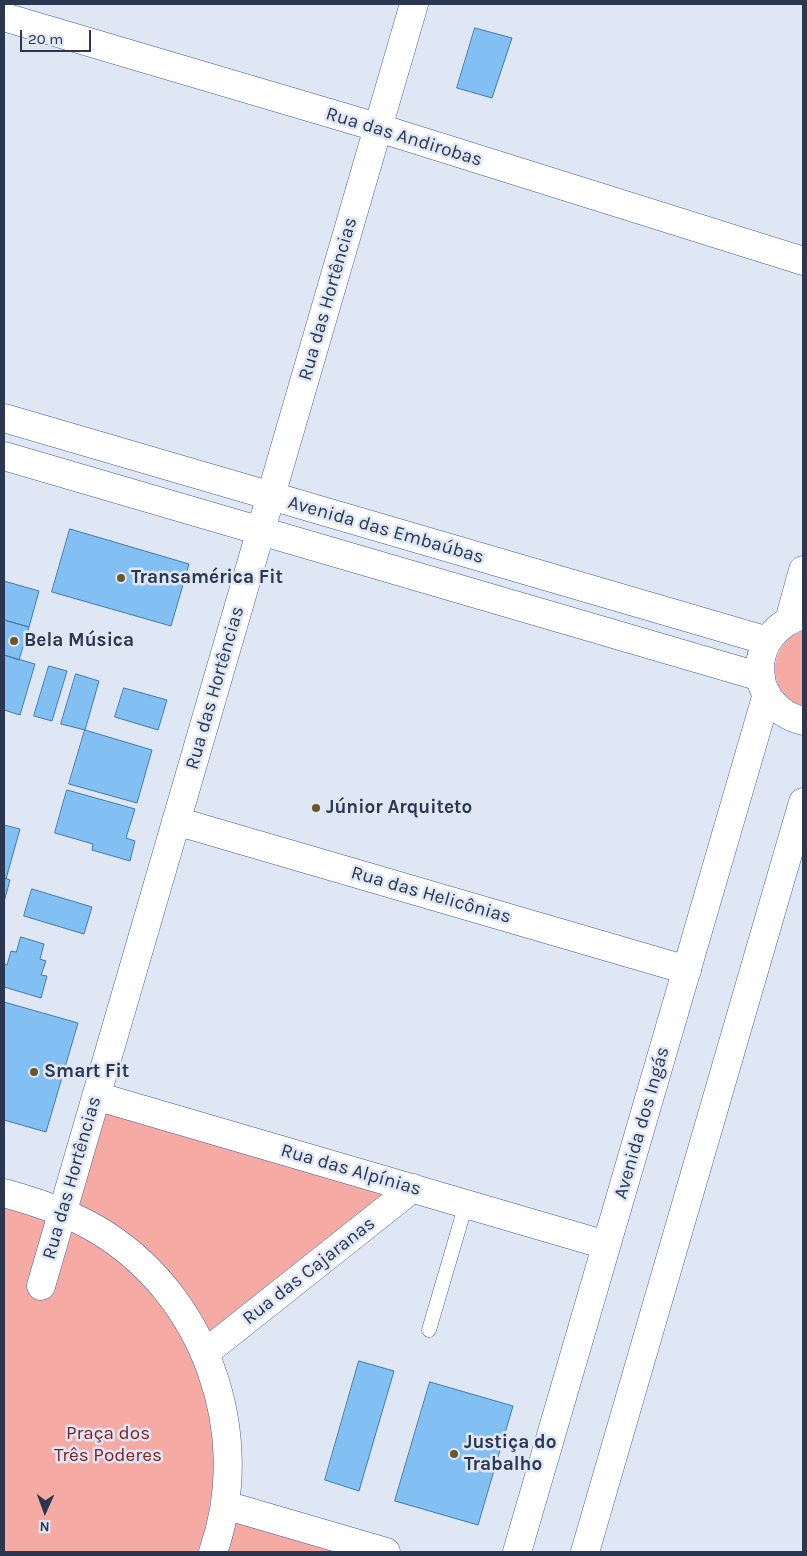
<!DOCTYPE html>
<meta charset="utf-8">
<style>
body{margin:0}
#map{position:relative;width:807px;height:1556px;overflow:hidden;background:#e0e7f4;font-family:Karla,sans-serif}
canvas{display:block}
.frame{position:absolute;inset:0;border:5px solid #2b3751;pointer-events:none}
.north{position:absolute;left:20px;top:1486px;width:50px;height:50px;-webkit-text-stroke:4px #e0e7f4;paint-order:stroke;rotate:182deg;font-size:14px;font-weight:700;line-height:20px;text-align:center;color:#2b3751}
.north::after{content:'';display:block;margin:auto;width:18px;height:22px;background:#2b3751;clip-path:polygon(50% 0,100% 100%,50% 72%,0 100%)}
.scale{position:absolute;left:20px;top:30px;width:71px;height:22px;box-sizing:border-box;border:2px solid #2b3751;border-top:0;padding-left:6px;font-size:15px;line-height:18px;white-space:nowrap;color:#2b3751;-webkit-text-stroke:4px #e0e7f4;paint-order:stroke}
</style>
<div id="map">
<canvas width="807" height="1556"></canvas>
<div class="frame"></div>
<div class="north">N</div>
<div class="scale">20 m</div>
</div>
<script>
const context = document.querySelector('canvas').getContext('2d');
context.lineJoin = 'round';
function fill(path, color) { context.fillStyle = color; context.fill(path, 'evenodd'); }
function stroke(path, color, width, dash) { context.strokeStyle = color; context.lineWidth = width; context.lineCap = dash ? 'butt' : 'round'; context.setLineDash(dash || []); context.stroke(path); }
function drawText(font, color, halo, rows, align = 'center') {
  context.font = font + ' Karla,sans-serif'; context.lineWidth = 5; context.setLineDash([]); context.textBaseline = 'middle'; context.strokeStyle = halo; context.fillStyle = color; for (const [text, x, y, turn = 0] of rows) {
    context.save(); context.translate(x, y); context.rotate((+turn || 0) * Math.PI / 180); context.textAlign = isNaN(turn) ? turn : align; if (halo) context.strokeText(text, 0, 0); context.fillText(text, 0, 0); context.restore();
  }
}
const green = new Path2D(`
 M803,631V706C797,704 791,701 786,696C765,675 776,639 803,631Z
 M82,1100L395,1192L212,1337C190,1288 149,1245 104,1218C93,1211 81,1206 69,1200Z
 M4,1208C33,1216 62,1224 88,1240C196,1302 240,1437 198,1552H4Z
 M235,1522L338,1552H227Z`);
const building = new Path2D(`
 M475,28L512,38L492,98L457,88Z
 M70,529L189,564L171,626L52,592Z
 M4,581L39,591L29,627L4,620Z
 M4,620L29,627L19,660L4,655Z
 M4,655L35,664L20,715L4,710Z
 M49,666L67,671L52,721L34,716Z
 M76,674L99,681L85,730L61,724Z
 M124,688L167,700L158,730L115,717Z
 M85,730L152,750L137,803L69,784Z
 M67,790L135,809L126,838L135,841L130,861L92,850L93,844L55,833Z
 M4,825L20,829L6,879L4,878Z
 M4,878L10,880L4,902Z
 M32,889L92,907L84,934L24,916Z
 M21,937L44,944L40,959L46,961L41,975L47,976L41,998L4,987V964L7,965L11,951L16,952Z
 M4,1002L78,1023L46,1132L4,1120Z
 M359,1361L394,1371L359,1491L325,1480Z
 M430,1382L513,1406L478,1525L395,1501Z`);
const service = new Path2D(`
 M429,1330L466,1204`);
const minor = new Path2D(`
 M4,17L363,123L803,261
 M176,821L687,970
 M96,1096L606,1245
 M41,1286L414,4
 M205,1353L413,1188`);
const tertiary = new Path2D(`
 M4,418L768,641
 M4,456L761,677
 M803,615C746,632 745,706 803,721
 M789,621L803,570
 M517,1552L767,694
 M585,1552L803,802`);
const secondary = new Path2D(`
 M4,1193C36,1202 67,1212 96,1229C205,1293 255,1433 213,1552
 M225,1505L386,1552`);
const markers = [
 [121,578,5,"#6d5726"],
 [14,641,5,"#6d5726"],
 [316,808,5,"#6d5726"],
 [34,1072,5,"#6d5726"],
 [454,1454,5,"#6d5726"]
];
const streetNames = [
 ["Rua das Andirobas",404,137,17],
 ["Rua das Hortências",328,299,-74],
 ["Avenida das Embaúbas",386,530,16],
 ["Rua das Hortências",215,688,-74],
 ["Rua das Helicônias",431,895,16],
 ["Avenida dos Ingás",642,1123,-74],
 ["Rua das Alpínias",351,1170,16],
 ["Rua das Hortências",72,1178,-74],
 ["Rua das Cajaranas",309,1271,-38]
];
const poiNames = [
 ["Transamérica Fit",131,578],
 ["Bela Música",24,641],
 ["Júnior Arquiteto",326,808],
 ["Smart Fit",44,1072],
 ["Justiça do",464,1443],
 ["Trabalho",464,1465]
];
const parkNames = [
 ["Praça dos",108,1434],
 ["Três Poderes",108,1456]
];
fill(green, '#f5aaa3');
fill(building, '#82bff3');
stroke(building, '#3f7bab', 1);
stroke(service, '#415b94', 15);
stroke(minor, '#415b94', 29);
stroke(tertiary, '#415b94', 29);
stroke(secondary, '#415b94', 29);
stroke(service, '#fff', 14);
stroke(minor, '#fff', 28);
stroke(tertiary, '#fff', 28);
stroke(secondary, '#fff', 28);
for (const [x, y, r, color] of markers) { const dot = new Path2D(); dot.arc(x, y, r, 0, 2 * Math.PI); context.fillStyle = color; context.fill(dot); stroke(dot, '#e0e7f4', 2); }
drawText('19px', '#2b3751', '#e0e7f4', streetNames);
drawText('bold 19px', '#2b3751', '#e0e7f4', poiNames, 'left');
drawText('19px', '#831f20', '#e0e7f4', parkNames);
</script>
